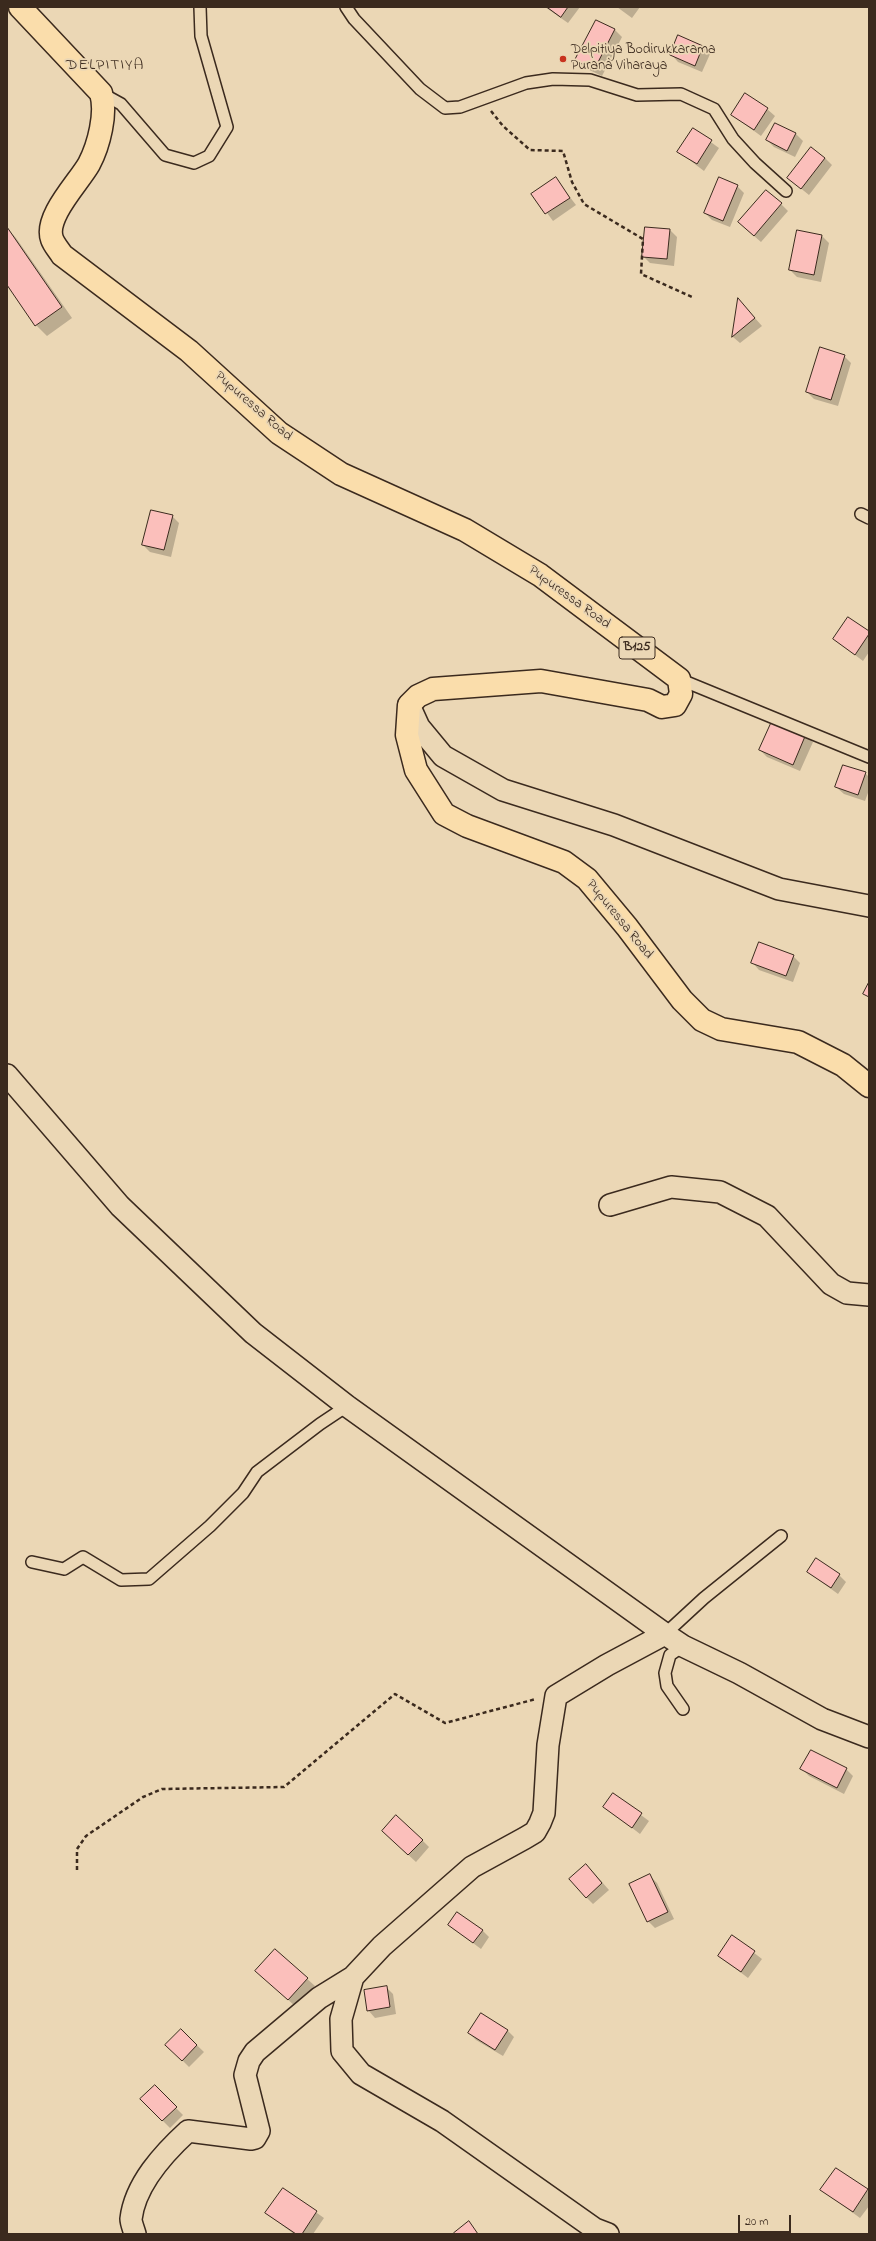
<!DOCTYPE html>
<style>
body{margin:0}
#map{position:relative;width:876px;height:2241px;overflow:hidden;background:#ebd7b5;font-family:"Indie Flower",sans-serif}
canvas{display:block}
.frame{position:absolute;inset:0;border:8px solid #3b2a1e;pointer-events:none}
.scale{position:absolute;left:738px;top:2215px;width:53px;height:18px;box-sizing:border-box;border:2px solid #3b2a1e;border-top:0;padding-left:5px;font-size:12px;line-height:14px;white-space:nowrap;color:#3b2a1e;-webkit-text-stroke:3px #ebd7b5;paint-order:stroke}
</style>
<div id="map">
<canvas width="876" height="2241"></canvas>
<div class="frame"></div>
<div class="scale">20 m</div>
</div>
<script>
const context = document.querySelector('canvas').getContext('2d');
context.lineJoin = 'round';
function fill(path, color) { context.fillStyle = color; context.fill(path, 'evenodd'); }
function stroke(path, color, width, dash) { context.strokeStyle = color; context.lineWidth = width; context.lineCap = dash ? 'butt' : 'round'; context.setLineDash(dash || []); context.stroke(path); }
function drawText(font, color, halo, rows, align = 'center') {
  context.font = font + ' "Indie Flower",sans-serif'; context.lineWidth = 3.5; context.setLineDash([]); context.textBaseline = 'middle'; context.strokeStyle = halo; context.fillStyle = color; for (const [text, x, y, turn = 0] of rows) {
    context.save(); context.translate(x, y); context.rotate((+turn || 0) * Math.PI / 180); context.textAlign = isNaN(turn) ? turn : align; if (halo) context.strokeText(text, 0, 0); context.fillText(text, 0, 0); context.restore();
  }
}
const shadow = new Path2D(`
 M545,7H580L568,23Z
 M617,7H640L632,18Z
 M596,21L615,30L622,37L602,76L583,67L576,60Z
 M679,37L703,47L710,54L702,72L678,62L671,54Z
 M767,109L775,116L761,136L732,115Z
 M775,124L796,134L803,141L795,157L774,147L767,140Z
 M694,130L719,148L704,171L679,152Z
 M825,158L832,165L809,195L788,178Z
 M556,179L576,205L553,221L533,194Z
 M737,186L744,193L730,227L712,220L705,213Z
 M781,204L788,211L761,242L746,229Z
 M7,228L16,238L72,318L47,336L36,325L7,284Z
 M645,228L670,230L677,237L674,266L650,263L643,256Z
 M822,236L829,243L821,282L797,277L790,270Z
 M739,300L762,326L740,343L733,337Z
 M844,356L851,363L838,406L814,399L807,392Z
 M172,516L179,523L171,557L150,552L143,545Z
 M869,632V652L863,661L834,639Z
 M806,735L813,742L800,771L767,757L760,750Z
 M865,773L869,777V790L865,801L844,794L836,787Z
 M793,956L800,963L793,982L759,970L752,962Z
 M808,1572L839,1575L846,1582L838,1594Z
 M802,1769H846L853,1776L844,1794L809,1776Z
 M614,1795L649,1821L640,1834L605,1807Z
 M390,1838L422,1840L429,1847L416,1862Z
 M593,1872L609,1890L593,1904L586,1897Z
 M650,1876L657,1883L674,1919L655,1928L648,1921Z
 M449,1925L482,1930L489,1937L481,1949Z
 M732,1936L762,1959L748,1978L719,1956Z
 M275,1950L315,1986L296,2007L264,1978Z
 M386,1987L393,1994L396,2014L375,2018L368,2010Z
 M181,2030L204,2052L189,2067L167,2045Z
 M507,2030L514,2037L503,2056L476,2040L469,2033Z
 M154,2086L183,2115L170,2128L141,2099Z
 M836,2169L869,2192V2206L860,2218L822,2190Z
 M283,2189L324,2218L313,2234H294L266,2213Z`);
const building = new Path2D(`
 M547,7H568L561,17Z
 M596,20L615,29L594,70L575,60Z
 M678,35L703,46L695,66L670,55Z
 M745,93L768,108L754,130L731,115Z
 M775,123L796,133L787,151L766,140Z
 M693,128L712,140L697,164L677,152Z
 M811,147L825,158L801,189L787,178Z
 M556,177L570,198L545,214L531,194Z
 M719,177L738,185L723,221L704,213Z
 M766,190L782,203L754,236L738,222Z
 M7,227L62,307L35,326L7,285Z
 M645,227L670,229L667,259L642,257Z
 M797,230L822,235L814,275L789,270Z
 M738,298L755,318L732,337Z
 M820,347L845,355L831,400L806,392Z
 M151,510L173,515L164,550L142,545Z
 M848,617L869,631V634L855,655L833,639Z
 M773,719L806,734L793,765L759,750Z
 M843,765L866,772L858,795L835,787Z
 M759,942L794,955L786,976L751,963Z
 M869,982V997L863,994Z
 M816,1558L840,1574L831,1588L807,1572Z
 M811,1750L847,1768L837,1788L800,1769Z
 M613,1793L642,1813L632,1828L603,1807Z
 M396,1815L423,1840L408,1855L382,1831Z
 M586,1864L602,1883L586,1898L569,1879Z
 M650,1874L668,1912L647,1922L629,1884Z
 M457,1912L483,1930L473,1943L448,1925Z
 M732,1935L755,1951L741,1972L718,1956Z
 M275,1949L308,1978L288,2000L255,1971Z
 M387,1986L390,2007L367,2011L364,1990Z
 M481,2013L508,2030L495,2050L468,2033Z
 M181,2029L197,2045L182,2061L165,2045Z
 M155,2085L177,2107L162,2121L140,2099Z
 M836,2168L868,2189L853,2212L820,2190Z
 M283,2188L317,2211L302,2234H296L265,2213Z
 M469,2221L478,2234H455L454,2233Z`);
const path = new Path2D(`
 M491,111L503,126L530,150L563,151L572,182L584,204L643,239L641,274L692,297
 M77,1870V1849L86,1836L143,1797L162,1789L284,1787L395,1694L445,1723L536,1699`);
const service = new Path2D(`
 M346,7L354,19L420,89L445,108L460,107L526,83L553,79L590,80L637,95L681,94L714,109L733,139L755,163L786,191
 M101,93L121,104L165,155L194,163L209,156L227,127L201,36L200,7
 M861,514L869,518
 M679,679L869,757
 M32,1562L64,1569L83,1557L121,1580L149,1579L210,1526L243,1493L257,1472L320,1424L347,1406
 M665,1634L704,1598L781,1536
 M683,1646L670,1655L665,1673L667,1686L683,1709`);
const minor = new Path2D(`
 M409,705L419,727L443,756L503,790L614,825L779,889L869,906
 M7,1075L120,1206L253,1333L347,1406L665,1634
 M610,1205L671,1187L720,1192L767,1216L831,1284L847,1293L869,1295
 M135,2234C134,2230 131,2223 131,2219C135,2184 164,2153 188,2131L251,2139L255,2138L259,2131L245,2075L249,2061L255,2052L319,1998L353,1977
 M608,2234L595,2229L442,2121L361,2074L342,2051L341,2019L353,1977L382,1946L472,1867L525,1838L535,1832L540,1823L544,1813L548,1745L556,1696L607,1665L665,1634L683,1646L739,1673L822,1719L869,1737`);
const primary = new Path2D(`
 M20,7L101,93C107,113 99,145 89,164C79,182 44,217 52,239C54,245 59,250 62,255L189,351L279,433L341,474L465,530L540,575L679,679L681,694L675,705L662,707L648,700L541,681L433,689L418,696L409,705L407,735L416,770L444,814L467,826L564,862L587,879L627,927L682,1000L702,1020L721,1029L798,1042L843,1065L869,1086`);
const markers = [
 [563,59,4,"#c8321e"]
];
const shields = [
 [637,648,36]
];
const shieldNames = [
 ["B125",637,648]
];
const poiNames = [
 ["Delpitiya Bodirukkarama",571,51],
 ["Purana Viharaya",571,67]
];
const streetNames = [
 ["Pupuressa Road",253,407,41],
 ["Pupuressa Road",569,598,36],
 ["Pupuressa Road",619,920,51]
];
const quarterNames = [
 ["DELPITIYA",105,66]
];
fill(shadow, '#0003');
fill(building, '#fbbfbb');
stroke(building, '#3b2a1e', 1);
stroke(service, '#3b2a1e', 14);
stroke(minor, '#3b2a1e', 24);
stroke(primary, '#3b2a1e', 25);
stroke(path, '#3b2a1e', 2.5, [4, 3]);
stroke(service, '#ebd7b5', 11);
stroke(minor, '#ebd7b5', 21);
stroke(primary, '#faddab', 22);
for (const [x, y, r, color] of markers) { const dot = new Path2D(); dot.arc(x, y, r, 0, 2 * Math.PI); context.fillStyle = color; context.fill(dot); stroke(dot, '#ebd7b5', 1.5); }
for (const [x, y, w] of shields) { const box = new Path2D(); box.roundRect(x - w / 2, y - 11, w, 22, 3); context.fillStyle = '#ebd7b5'; context.fill(box); stroke(box, '#3b2a1e', 1); }
drawText('bold 13px', '#3b2a1e', null, shieldNames);
drawText('14px', '#3b2a1e', '#ebd7b5', poiNames, 'left');
drawText('14px', '#3b2a1e', '#ebd7b5', streetNames);
context.letterSpacing = '1px';
drawText('16px', '#3b2a1e', '#ebd7b5', quarterNames);
context.letterSpacing = '0px';
</script>
